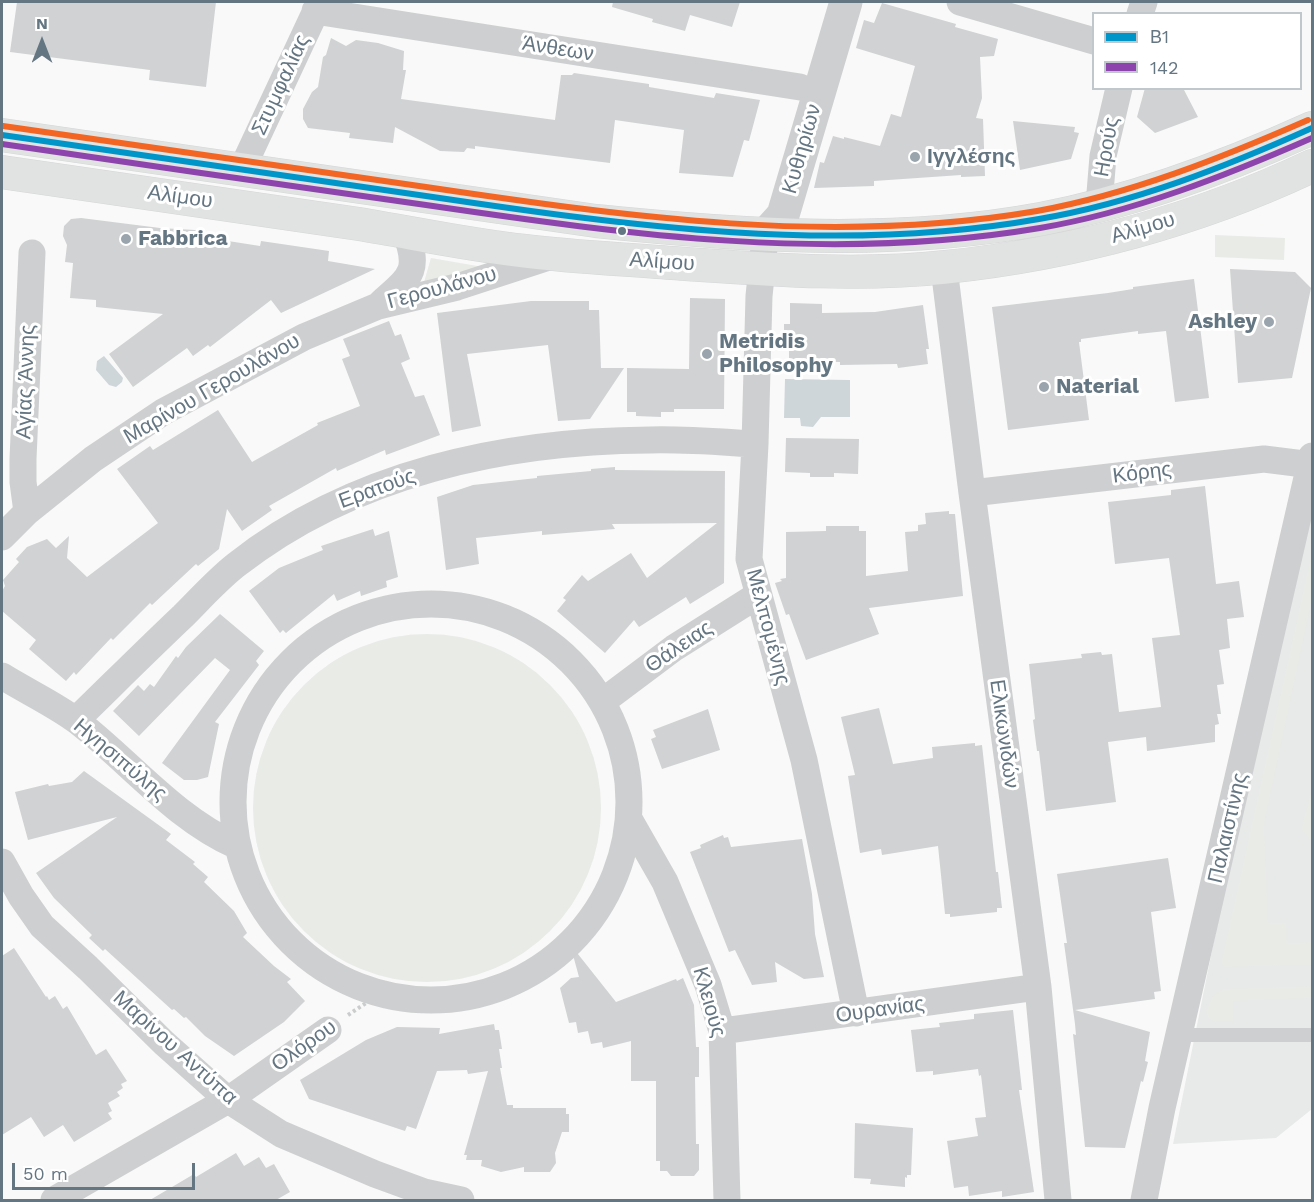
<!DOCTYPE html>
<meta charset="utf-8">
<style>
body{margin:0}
#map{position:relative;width:1314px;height:1202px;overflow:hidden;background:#f9f9f9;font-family:"Work Sans",sans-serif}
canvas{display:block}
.frame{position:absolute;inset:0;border:3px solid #657683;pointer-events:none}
.legend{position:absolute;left:1092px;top:12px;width:210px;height:78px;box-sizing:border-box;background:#fff;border:2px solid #c1c8cd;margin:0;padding:8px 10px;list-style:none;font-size:18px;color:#657683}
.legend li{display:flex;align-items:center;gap:12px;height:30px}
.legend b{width:30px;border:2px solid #c1c8cd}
.north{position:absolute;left:12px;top:12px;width:60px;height:60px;-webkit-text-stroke:4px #fff;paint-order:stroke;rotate:0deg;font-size:16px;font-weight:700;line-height:24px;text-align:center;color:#657683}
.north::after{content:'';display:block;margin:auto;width:21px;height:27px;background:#657683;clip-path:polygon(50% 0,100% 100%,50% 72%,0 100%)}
.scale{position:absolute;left:12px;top:1163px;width:183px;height:27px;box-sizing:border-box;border:3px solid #657683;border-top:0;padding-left:8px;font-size:18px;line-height:21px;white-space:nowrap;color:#657683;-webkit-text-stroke:4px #fff;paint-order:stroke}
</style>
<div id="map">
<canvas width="1314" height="1202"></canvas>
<div class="frame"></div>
<ul class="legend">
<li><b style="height:8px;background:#0095c8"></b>Β1</li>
<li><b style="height:8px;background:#8e44ad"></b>142</li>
</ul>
<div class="north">N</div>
<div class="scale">50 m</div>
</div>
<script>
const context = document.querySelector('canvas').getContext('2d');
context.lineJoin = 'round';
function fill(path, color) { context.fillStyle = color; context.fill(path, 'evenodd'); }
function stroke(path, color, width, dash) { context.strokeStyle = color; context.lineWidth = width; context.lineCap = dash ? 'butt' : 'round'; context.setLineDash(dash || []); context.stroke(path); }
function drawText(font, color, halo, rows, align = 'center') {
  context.font = font + ' "Work Sans",sans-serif'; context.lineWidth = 6; context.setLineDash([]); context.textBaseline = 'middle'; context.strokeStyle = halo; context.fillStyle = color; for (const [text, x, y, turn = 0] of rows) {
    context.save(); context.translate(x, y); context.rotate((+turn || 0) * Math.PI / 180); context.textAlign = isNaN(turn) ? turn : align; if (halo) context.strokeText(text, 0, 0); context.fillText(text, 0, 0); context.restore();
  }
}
const built = new Path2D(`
 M1312,455V1109L1276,1138L1173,1144Z`);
const green = new Path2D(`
 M1215,235L1285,238L1284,260L1215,257Z
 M431,258L483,267L423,286Z
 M1312,551V599L1264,824L1268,923H1286L1287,943L1312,942V965L1225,967L1221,963Z
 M253 808a174 174 0 1 1 348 0a174 174 0 1 1-348 0Z
 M1312,789V839H1309L1301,829Z
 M1312,986V998L1233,1001V1021L1215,1022L1208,1018L1206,1011L1212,997L1223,989Z`);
const water = new Path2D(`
 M104,356L123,378L122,382L116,387L109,385L96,370L97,361Z
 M785,379L850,380V417H821L813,427L801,426L800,418H784Z`);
const building = new Path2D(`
 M17,2H216L206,87L149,80L150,70L10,52Z
 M613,2H740L732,27L690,15L685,31L652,22L653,19L612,7Z
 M882,3L956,24L955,27L998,39L994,56L980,57L982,98L976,118L983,119L985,176L961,177V175L874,181V186L814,188L820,162L824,163L833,136L844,139V137L880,146L891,114L901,117L915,66L856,48L864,20L874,23Z
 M331,38L346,46L356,40L378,43L404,51L403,70H406L401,99L555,120L561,75H572L574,73L649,84V87L714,98L716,93L760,100L749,141L744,140L733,177L679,173L684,130L615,120L610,163L475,146V149L467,148L464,152L440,151L395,127L393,143L349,138L350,133L308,128L303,119V109L312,92L318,87L323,57L326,55Z
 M1145,88H1183L1198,117L1155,133L1137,117Z
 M1013,121L1075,127L1074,132L1079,133L1071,159L1020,170Z
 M81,218L160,228L195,230L205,233L209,238L260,246L261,241L329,251L328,261L375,269L281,313L271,300L210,347L208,345L193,356L187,348L133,387L109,354L163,314L96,307V300L70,298L73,263L65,262L67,245L63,236L64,226L71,219Z
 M1230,269L1295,272L1311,288L1292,378L1238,383Z
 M1194,279L1209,398L1175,402L1166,331L1138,334V331L1081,339V342H1079L1089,420L1008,430L992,307L1108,293L1133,289V287Z
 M690,298L725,299L724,409H674V412H661V417L636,416V412H627V368L689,369Z
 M531,301H589V310H599L601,368H624L590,419L558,421L548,345L467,354L481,426L452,432L437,313Z
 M790,303L822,304V313L875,312L923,305L929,349H926L928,364L898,368L897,364L840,365V362L789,361V344H784V324H790Z
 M389,321L395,336L401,334L410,359L401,363L415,397L424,395L440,435L386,455L385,450L337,471L336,468L269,506L272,510L242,531L227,509L219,549L198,566L196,564L152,605L150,603L113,640L111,638L76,675L74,672L66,681L29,649L36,640L2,611V591L5,586L3,580L19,562L16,559L27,547L47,539L56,548L69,536L67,558L87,577L158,523L117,469L150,446L153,450L218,410L252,462L318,425L317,423L360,406L342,359L350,356L343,339Z
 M786,438L859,439L858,474L834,473V477H810V473L785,472Z
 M615,467V470L725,471L724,583L690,604L686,597L639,627L634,620L605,653L557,611L566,600L563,598L582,575L588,581L631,553L647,578L717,523L612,524L615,529L542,535V531L476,538L479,564L446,570L437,497L473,485L537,478V476L591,471V469Z
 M1205,486L1216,584L1239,581L1244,617L1227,619L1230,648L1219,650L1224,684L1217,685L1221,714H1217L1219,724L1215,725V742L1147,751L1146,737L1108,742L1116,802L1046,811L1039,751H1037L1033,720L1035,719L1029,664L1082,658L1081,654L1101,652L1102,655L1112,654L1119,712L1161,707L1152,638L1180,635L1169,558L1115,564L1108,502L1171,495V490Z
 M949,511V514H955L963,596L869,608L879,634L806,660L789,614L786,615L775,583L782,581L780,579L786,578V532L826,531V526H859V531H866V576L908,571L905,532L918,531V525L926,524L925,513Z
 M373,529L375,536L389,531L398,577L386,581L387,587L361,596L360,591L337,601L334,594L286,633L283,630L280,633L249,591L279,568L323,550L321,546Z
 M220,614L264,651L256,661L259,665L215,722L219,724L208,777L197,780H184L162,763L230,670L215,658L139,736L113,711L138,685L144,691L150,684L154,687L176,656L178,658L186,647Z
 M879,708L893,764L933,758L932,747L975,743V746L982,745L996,872H998L1002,908H997V912L950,917V914H945L938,846L882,855L881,849L860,853L848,776L855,775L841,717Z
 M708,709L720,750L662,769L651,739L656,737L653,730Z
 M84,771L171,834L166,840L195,862L193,864L208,877L204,882L234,911L247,933L243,937L274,966L291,979L287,982L305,1001L284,1022L234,1056L205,1036L186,1017L184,1018L174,1009L172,1010L105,949L103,951L89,938L92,935L54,898L36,873L117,817L28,840L15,792L48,784L49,786L72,782Z
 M723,835L724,838L728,837L731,847L802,839L812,894L815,934L824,977L804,979L775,962L777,982L752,985L735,950L729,952L690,852L701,848L700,845Z
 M1168,858L1176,908L1151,912L1161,991L1154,992L1155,999L1075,1010L1150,1032L1145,1061L1148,1062L1143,1082L1141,1081L1125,1148L1085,1147L1073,1034L1076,1035L1075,1024L1064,943H1067L1057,874Z
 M570,944L616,1002L676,979L677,981L683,978L694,1005L696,1047H699V1077H695L696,1144H699V1170L694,1176H671L667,1171H660V1161H656V1081H631V1041L603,1048L602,1042L591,1044L588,1031L578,1033L576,1022L569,1023L560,988L571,978L579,977Z
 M14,948L46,997L47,996L49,1000L55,996L63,1009L67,1006L96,1055L106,1049L127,1081L121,1084L123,1088L117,1092L120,1096L108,1103L112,1111L108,1113L112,1119L74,1142L63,1125L44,1137L31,1117L2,1135V956Z
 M1013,1010L1022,1090H1019L1034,1192L1002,1197V1191L969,1196L968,1186L954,1188L947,1141L978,1136L975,1118L986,1117L981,1075L979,1076L978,1069L933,1075V1071L916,1072L911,1030L940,1027L939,1023L974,1019V1014Z
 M494,1024L495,1030H499L502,1049H499L502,1068H500L507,1105H513V1108H566V1114H569V1132H562L555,1153L556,1163L550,1172H524V1167L501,1172L481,1166L482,1160H466L467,1155H464L488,1071L468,1074L467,1070L437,1071L416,1129L407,1126L405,1131L309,1099L300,1080L366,1040L397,1027L440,1028L439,1034Z
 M855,1123L913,1128L911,1175H907V1178L905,1177V1187L870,1184L871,1179L854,1178Z
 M236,1153L244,1166L259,1157L266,1168L274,1164L290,1192L276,1200H150L194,1174L196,1177Z`);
const path = new Path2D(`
 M348,1015L381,993`);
const service = new Path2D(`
 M1179,1035H1312`);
const minor = new Path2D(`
 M960,2L1094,41
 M315,11L800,87
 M1140,14L1144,2
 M242,169L320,2
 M1099,205L1103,156L1119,88
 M764,248L759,296L755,444L749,559L804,760L856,1013
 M944,268L972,493L1038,987L1058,1200
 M381,303C410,277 421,272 405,231
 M972,493L1264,459L1312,465
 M27,512L23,482V459L32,253
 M2,537L27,512L93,459L163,412L304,337L378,306L457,287L552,256
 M233 802a198 198 0 1 1 396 0a198 198 0 1 1-396 0Z
 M2,676C26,691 54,704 77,721C130,762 174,818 237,846
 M602,702L674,648L758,595
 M76,720C112,685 147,650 183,616C200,599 217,580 236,565C353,473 505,441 650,440C685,439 720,442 755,444
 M629,819L665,882L708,985L722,1031L727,1200
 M2,862L21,896L42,926L88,968L164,1043L228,1100L281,1134L375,1174L424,1192L461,1200
 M722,1031L1038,987
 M54,1200L228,1100L328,1030
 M1144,1200L1162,1108L1312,456`);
const tertiary = new Path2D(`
 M766,234L783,215L846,2`);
const secondary = new Path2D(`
 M2,135L596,221C743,236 895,246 1041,219C1135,201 1226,167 1312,128
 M2,172C121,189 240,206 359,224C414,233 469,245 525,251C573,257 623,259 672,263C762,269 855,277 946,267C1072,254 1198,220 1312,166`);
const bus1 = new Path2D(`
 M2,135C143,155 285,176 426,196C629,226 836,255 1039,219C1134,203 1225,167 1312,128`);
const bus2 = new Path2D(`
 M2,144C143,165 285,185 426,205C631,235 833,263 1040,228C1134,212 1225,176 1312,138`);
const bus3 = new Path2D(`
 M3,126C144,146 285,167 426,187C629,217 832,246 1037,211C1131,194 1221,158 1308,120`);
const markers = [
 [915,157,6,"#99a4ac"],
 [622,231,5,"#657683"],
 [126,239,6,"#99a4ac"],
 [1269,322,6,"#99a4ac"],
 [707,354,6,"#99a4ac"],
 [1044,387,6,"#99a4ac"]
];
const streetNames = [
 ["Άνθεων",558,49,9],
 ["Στυμφαλίας",281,85,-65],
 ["Ηρούς",1107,147,-80],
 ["Κυθηρίων",802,149,-74],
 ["Αλίμου",180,197,8],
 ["Αλίμου",1143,228,-16],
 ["Αλίμου",662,262,4],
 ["Γερουλάνου",442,288,-15],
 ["Αγίας Άννης",26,382,-88],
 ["Μαρίνου Γερουλάνου",212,389,-30],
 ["Κόρης",1142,473,-7],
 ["Ερατούς",377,489,-20],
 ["Μελπομένης",768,627,75],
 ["Θάλειας",679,647,-34],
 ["Ελικωνιδών",1004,734,82],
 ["Ηγησιπύλης",120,760,40],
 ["Παλαιστίνης",1228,828,-77],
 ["Κλειούς",709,1002,74],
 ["Ουρανίας",880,1010,-8],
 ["Ολόρου",304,1046,-35],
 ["Μαρίνου Αντύπα",175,1048,42]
];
const poiNames = [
 ["Ιγγλέσης",927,157],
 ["Fabbrica",138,239],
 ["Ashley",1257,322,"right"],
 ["Metridis",719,342],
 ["Philosophy",719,366],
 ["Naterial",1056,387]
];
fill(built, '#e8e9e9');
fill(green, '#e8ebe6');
fill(water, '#ced6d9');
fill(building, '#d0d2d3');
stroke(secondary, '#d5d6d7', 34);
stroke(path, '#cbcccd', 4, [3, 3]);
stroke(service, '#cecfd0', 14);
stroke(minor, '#cecfd0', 27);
stroke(tertiary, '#cecfd0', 33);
stroke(secondary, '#e1e2e2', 33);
stroke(bus1, '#0095c8', 6);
stroke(bus2, '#8e44ad', 6);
stroke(bus3, '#f26522', 6);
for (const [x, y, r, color] of markers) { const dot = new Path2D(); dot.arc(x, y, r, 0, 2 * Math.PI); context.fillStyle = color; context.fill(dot); stroke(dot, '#fff', 2); }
drawText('21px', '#657683', '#fff', streetNames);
drawText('bold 21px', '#657683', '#fff', poiNames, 'left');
</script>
